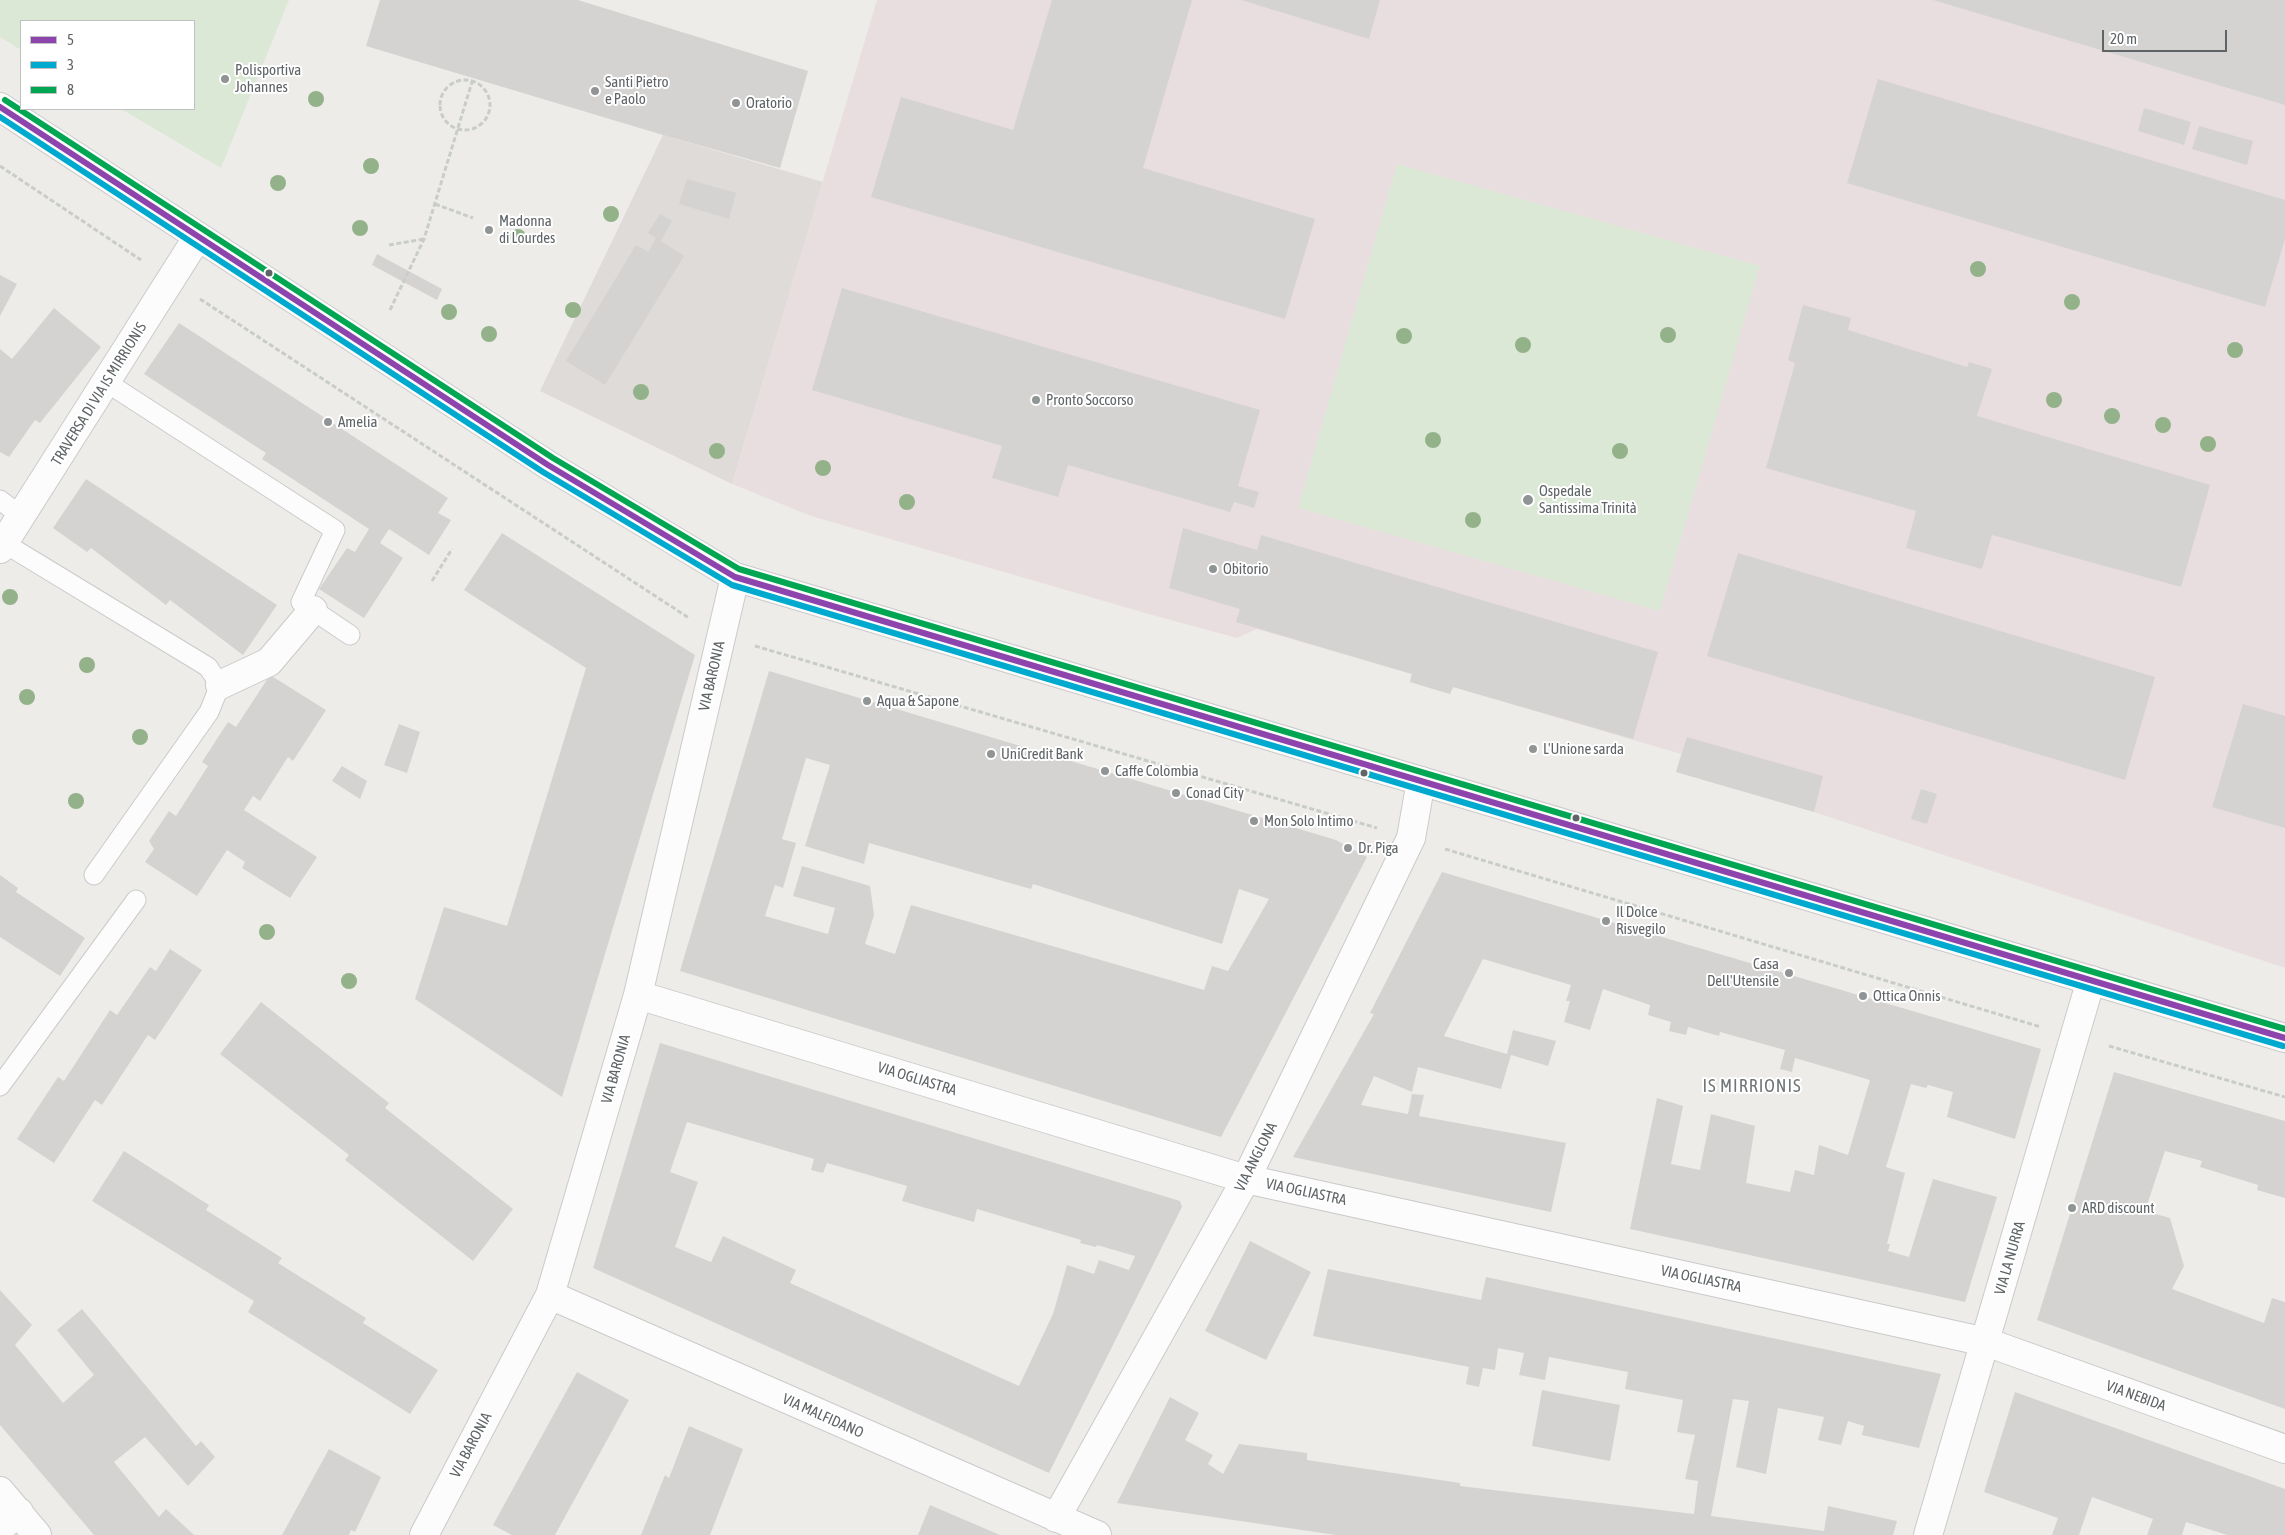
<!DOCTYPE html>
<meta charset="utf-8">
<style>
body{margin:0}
#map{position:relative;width:2285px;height:1535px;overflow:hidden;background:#eeece9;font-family:"Asap Condensed",sans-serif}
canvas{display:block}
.legend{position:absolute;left:20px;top:20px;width:175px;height:90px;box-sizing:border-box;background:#fff;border:1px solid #bfc1c2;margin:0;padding:6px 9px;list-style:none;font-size:15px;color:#5f6467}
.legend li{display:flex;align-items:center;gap:10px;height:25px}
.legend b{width:25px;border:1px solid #bfc1c2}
.scale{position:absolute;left:2102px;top:30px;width:125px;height:22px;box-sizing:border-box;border:2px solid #5f6467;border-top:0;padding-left:6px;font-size:15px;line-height:18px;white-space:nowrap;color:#5f6467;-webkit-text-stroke:4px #fff;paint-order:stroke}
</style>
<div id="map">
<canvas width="2285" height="1535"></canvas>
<ul class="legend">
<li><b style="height:6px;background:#8e44ad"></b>5</li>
<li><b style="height:6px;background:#00a9ce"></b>3</li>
<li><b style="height:6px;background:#00a651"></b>8</li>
</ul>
<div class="scale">20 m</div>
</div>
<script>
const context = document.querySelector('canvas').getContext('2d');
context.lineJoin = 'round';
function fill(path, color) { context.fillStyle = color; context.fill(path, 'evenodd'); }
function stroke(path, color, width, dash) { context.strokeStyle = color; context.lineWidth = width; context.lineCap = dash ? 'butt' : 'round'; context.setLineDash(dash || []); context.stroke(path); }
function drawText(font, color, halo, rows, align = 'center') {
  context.font = font + ' "Asap Condensed",sans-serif'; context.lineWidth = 4; context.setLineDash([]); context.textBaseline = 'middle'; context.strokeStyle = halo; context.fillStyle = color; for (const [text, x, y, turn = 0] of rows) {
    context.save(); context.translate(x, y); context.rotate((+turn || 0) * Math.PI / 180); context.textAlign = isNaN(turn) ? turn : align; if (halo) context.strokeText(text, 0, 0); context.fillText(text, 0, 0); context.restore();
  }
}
const industrial = new Path2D(`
 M663,135L823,182L732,484L540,391Z`);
const medical = new Path2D(`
 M877,0H2285V968L1814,812L1676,772L1681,754L1453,687L1450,694L1410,682L1411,674L1257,629L1237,638L1152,615L811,516L732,484Z`);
const green = new Path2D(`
 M0,0H289L221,168L121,109H194V21H21V50L0,37Z
 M1397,164L1760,266L1660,611L1298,508Z`);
const building = new Path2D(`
 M380,0H578L808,71L780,168L663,135L366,46Z
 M1052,0H1192L1143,168L1315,219L1285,319L871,197L901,97L1013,130Z
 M1241,0H1380L1369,39Z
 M1934,0H2285V105L1933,0Z
 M1878,79L2285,200V239L2265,307L1847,183Z
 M2144,108L2191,122L2184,145L2138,131Z
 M2199,126L2253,141L2247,165L2192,149Z
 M687,179L736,193L729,219L679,204Z
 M660,214L672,221L661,241L684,256L605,385L566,361L636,245L648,252L656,238L648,233Z
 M377,254L442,289L437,300L372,265Z
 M0,275L17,284L0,316Z
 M842,288L1260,410L1238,486L1259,492L1254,508L1234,502L1230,512L1068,465L1058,497L992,478L1002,446L812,390Z
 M1803,305L1851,318L1848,330L1967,367L1969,362L1992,369L1977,416L2210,485L2181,587L1992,535L1982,569L1906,548L1916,511L1766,468L1795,363L1788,360Z
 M54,308L101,347L40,423L35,420L9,457L0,452V349L12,359Z
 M179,323L448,498L438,513L451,520L429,555L389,529L380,543L403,558L364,618L319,589L347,548L355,552L369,529L262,459L266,453L144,374Z
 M86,479L277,605L243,655L170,600L166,605L91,548L87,552L53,528Z
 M1183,528L1257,550L1261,535L1658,652L1633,739L1453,687L1450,694L1410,682L1412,674L1236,622L1240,609L1169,588Z
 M502,533L695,655L562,1097L415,999L444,907L507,926L586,668L464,590Z
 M1738,553L2155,677L2125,780L1707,656Z
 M769,671L1336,840L1367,857L1221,1137L680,971ZM806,758L830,765L805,846L864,864L869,843L1031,889L1033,884L1222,944L1239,889L1269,899L1228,971L1212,966L1204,990L911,905L895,954L865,944L874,915L870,886L802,866L793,896L835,908L828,934L765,916L775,885L783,888L796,843L782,839Z
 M270,675L326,710L293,761L288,757L260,801L253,796L244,810L317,857L290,898L242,868L245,862L227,850L197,896L145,862L154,849L149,841L169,811L176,816L208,766L202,762L228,722L236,727Z
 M2243,704L2285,716V828L2212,807Z
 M399,724L420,732L407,773L384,765Z
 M1687,737L1823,776L1814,812L1676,772Z
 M342,766L367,781L360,799L332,781Z
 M1921,789L1937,794L1927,824L1911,819Z
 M1442,872L2041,1049L2015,1139L1947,1117L1953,1092L1928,1085L1926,1088L1911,1084L1886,1167L1905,1173L1887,1244H1890L1888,1251L1909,1257L1933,1179L1997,1197L1965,1302L1630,1229L1657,1098L1683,1106L1671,1164L1700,1170L1711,1114L1755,1126L1746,1183L1790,1192L1795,1170L1814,1175L1819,1145L1848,1155L1870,1080L1795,1058L1792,1072L1780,1069L1785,1050L1720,1032L1719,1036L1688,1027L1686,1035L1669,1031L1671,1022L1648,1015L1650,1005L1603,989L1590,1030L1564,1022L1570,1001H1566L1571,985L1483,959L1444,1036L1507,1054L1513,1030L1556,1041L1548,1066L1511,1055L1501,1089L1418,1067L1412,1092L1374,1076L1361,1105L1408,1114L1412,1094L1424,1095L1419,1116L1566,1143L1551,1212L1293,1157L1374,1014L1370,1013Z
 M0,875L18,888L16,892L85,938L60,976L0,937Z
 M170,949L202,970L155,1040L148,1035L102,1105L95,1100L54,1163L17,1139L58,1077L64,1081L110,1010L117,1015L150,967L156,971Z
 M261,1002L389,1103L385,1108L513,1209L473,1261L345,1160L349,1155L220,1054Z
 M660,1043L1180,1201L1182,1207L1049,1473L593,1268ZM687,1122L814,1159L811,1170L823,1173L827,1163L907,1186L902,1201L974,1222L977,1209L1081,1240L1080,1243L1096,1247L1097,1245L1135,1256L1129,1270L1099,1260L1094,1274L1067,1265L1053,1314L1019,1386L790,1283L796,1270L723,1236L711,1262L675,1247L698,1182L670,1172Z
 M2114,1072L2285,1121V1198L2257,1190L2258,1185L2200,1167L2202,1161L2165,1151L2145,1211L2170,1218L2184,1266L2172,1289L2264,1323L2272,1298L2285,1302V1409L2037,1320Z
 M124,1151L209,1205L206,1210L282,1258L278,1263L366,1318L363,1323L438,1370L410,1414L248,1312L254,1301L92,1201Z
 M1250,1241L1311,1272L1266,1360L1205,1331Z
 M1328,1269L1481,1300L1486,1277L1941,1374L1919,1448L1862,1435L1864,1426L1848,1421L1841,1445L1818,1440L1824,1417L1778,1408L1766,1474L1736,1467L1749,1401L1733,1399L1711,1516L1824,1531L1828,1506L1897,1521L1893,1535H1336L1117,1503L1170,1397L1199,1413L1185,1440L1213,1455L1208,1464L1223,1474L1239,1444L1307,1453V1460L1460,1483V1486L1694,1514L1698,1481L1685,1479L1695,1435L1677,1432L1683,1400L1625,1389L1628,1372L1549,1357L1545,1380L1519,1375L1524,1353L1498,1348L1495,1370L1483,1368L1479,1387L1466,1384L1469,1367L1313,1336Z
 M0,1290L32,1325L15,1345L63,1403L94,1375L57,1330L82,1309L196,1446L201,1441L215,1457L188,1486L145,1437L114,1462L159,1517L166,1509L194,1535H94L0,1425Z
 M577,1372L629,1400L555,1535H512L493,1525Z
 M1542,1390L1620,1405L1610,1461L1532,1446Z
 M2015,1392L2285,1489V1535H2227L2186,1522L2182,1535H2147L2153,1519L2092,1497L2079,1535H2052L2058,1518L1984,1492Z
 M689,1426L743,1449L710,1535H641L665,1475L669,1478Z
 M329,1449L381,1477L355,1532L351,1530L349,1535H282Z
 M930,1505L1000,1535H918Z`);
const path = new Path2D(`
 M440 105a25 25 0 1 1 50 0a25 25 0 1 1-50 0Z
 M0,166L141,260
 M435,204L473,218
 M389,245L424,239
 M200,299L689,618
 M390,310L424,239L472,82
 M432,581L452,549
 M755,646L1377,828
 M1445,849L2041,1027
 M2109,1046L2285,1097`);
const service = new Path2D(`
 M106,382L335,530L301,602L350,635
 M0,500L21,516
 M4,543L208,667L220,685L209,712L94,875
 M0,1086L136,900`);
const pedestrian = new Path2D(`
 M220,685L269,662L313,610`);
const minor = new Path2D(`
 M0,549L197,238
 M638,995L1246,1179L1986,1342L2285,1449
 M550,1295L1097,1535
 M0,1491L37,1535
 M1056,1518L1246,1179L1411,838L1421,781
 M0,1528L19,1512
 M424,1535L550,1295L638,995L735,577
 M1928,1535L2091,980`);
const tertiary = new Path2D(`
 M0,107L548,465L735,577L2285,1038`);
const bus1 = new Path2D(`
 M0,107L548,465L735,577L2285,1038`);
const bus2 = new Path2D(`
 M0,117L543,472L732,585L2283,1046`);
const bus3 = new Path2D(`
 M5,100L553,458L739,569L2285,1029`);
const trees = [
 [316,99],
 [371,166],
 [278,183],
 [611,214],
 [360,228],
 [518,237],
 [1978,269],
 [2072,302],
 [573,310],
 [449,312],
 [489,334],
 [1668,335],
 [1404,336],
 [1523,345],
 [2235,350],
 [641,392],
 [2054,400],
 [2112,416],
 [2163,425],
 [1433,440],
 [2208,444],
 [717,451],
 [1620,451],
 [823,468],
 [907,502],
 [1473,520],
 [10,597],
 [87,665],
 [27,697],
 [140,737],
 [76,801],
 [267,932],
 [349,981]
];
const markers = [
 [225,79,5,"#919494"],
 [595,91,5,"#919494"],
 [736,103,5,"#919494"],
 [489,230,5,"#919494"],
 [269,273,4.5,"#5f6467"],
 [1036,400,5,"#919494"],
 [328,422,5,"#919494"],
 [1528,500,6,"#919494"],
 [1213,569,5,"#919494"],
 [867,701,5,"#919494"],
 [1533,749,5,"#919494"],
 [991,754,5,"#919494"],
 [1105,771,5,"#919494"],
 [1364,773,4.5,"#5f6467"],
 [1176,793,5,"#919494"],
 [1576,818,4.5,"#5f6467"],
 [1254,821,5,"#919494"],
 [1348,848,5,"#919494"],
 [1606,921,5,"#919494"],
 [1789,973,5,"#919494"],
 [1863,996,5,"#919494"],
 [2072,1208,5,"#919494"]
];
const poiNames = [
 ["Polisportiva",235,70],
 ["Johannes",235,87],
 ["Santi Pietro",605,82],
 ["e Paolo",605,99],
 ["Oratorio",746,103],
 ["Madonna",499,221],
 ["di Lourdes",499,238],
 ["Pronto Soccorso",1046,400],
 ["Amelia",338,422],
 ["Ospedale",1539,491],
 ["Santissima Trinità",1539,508],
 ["Obitorio",1223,569],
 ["Aqua & Sapone",877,701],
 ["L'Unione sarda",1543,749],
 ["UniCredit Bank",1001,754],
 ["Caffe Colombia",1115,771],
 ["Conad City",1186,793],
 ["Mon Solo Intimo",1264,821],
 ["Dr. Piga",1358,848],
 ["Il Dolce",1616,912],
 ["Risvegilo",1616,929],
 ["Casa",1779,964,"right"],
 ["Dell'Utensile",1779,981,"right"],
 ["Ottica Onnis",1873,996],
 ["ARD discount",2082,1208]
];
const streetNames = [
 ["TRAVERSA DI VIA IS MIRRIONIS",99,394,-58],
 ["VIA BARONIA",712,676,-77],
 ["VIA BARONIA",616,1069,-74],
 ["VIA OGLIASTRA",917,1079,17],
 ["VIA ANGLONA",1256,1157,-63],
 ["VIA OGLIASTRA",1306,1192,12],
 ["VIA LA NURRA",2010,1258,-74],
 ["VIA OGLIASTRA",1701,1279,12],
 ["VIA NEBIDA",2136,1396,20],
 ["VIA MALFIDANO",823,1416,24],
 ["VIA BARONIA",471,1445,-62]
];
const quarterNames = [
 ["IS MIRRIONIS",1752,1086]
];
fill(industrial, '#dedbd9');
fill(medical, '#e9dedf');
fill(green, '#dce8d6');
fill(building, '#d5d3d2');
stroke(service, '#cacaca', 21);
stroke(pedestrian, '#cacaca', 30);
stroke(minor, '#cacaca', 30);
stroke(tertiary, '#cacaca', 30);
stroke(path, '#c9cdca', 3, [5, 2.5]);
stroke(service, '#fcfcfc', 19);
stroke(pedestrian, '#fcfcfc', 28);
stroke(minor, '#fcfcfc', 28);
stroke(tertiary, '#fcfcfc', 28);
stroke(bus1, '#8e44ad', 6);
stroke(bus2, '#00a9ce', 6);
stroke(bus3, '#00a651', 6);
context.fillStyle = '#93b289';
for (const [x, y] of trees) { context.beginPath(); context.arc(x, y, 8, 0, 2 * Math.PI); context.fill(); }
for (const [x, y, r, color] of markers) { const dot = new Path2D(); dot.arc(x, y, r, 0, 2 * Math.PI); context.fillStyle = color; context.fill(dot); stroke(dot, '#fff', 2); }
drawText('15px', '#5f6467', '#fff', poiNames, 'left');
drawText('15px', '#5f6467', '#fff', streetNames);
context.letterSpacing = '1px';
drawText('18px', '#707678', '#fff', quarterNames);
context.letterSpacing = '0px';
</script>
